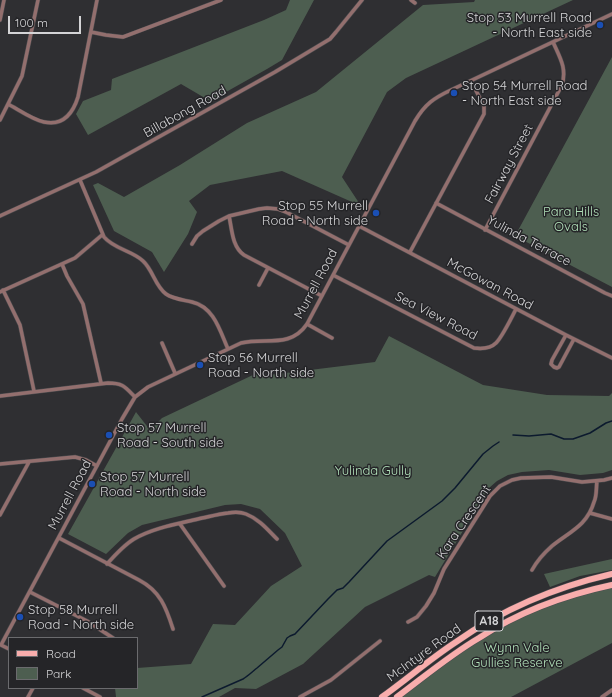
<!DOCTYPE html>
<style>
body{margin:0}
#map{position:relative;width:612px;height:697px;overflow:hidden;background:#2f2f32;font-family:Quicksand,sans-serif}
canvas{display:block}
.legend{position:absolute;left:8px;top:637px;width:130px;height:52px;box-sizing:border-box;background:#252528;border:1px solid #6b6b6e;margin:0;padding:5px 7px;list-style:none;font-size:12px;color:#d4d4d6}
.legend li{display:flex;align-items:center;gap:8px;height:20px}
.legend b{width:20px;border:1px solid #6b6b6e}
.scale{position:absolute;left:8px;top:16px;width:73px;height:18px;box-sizing:border-box;border:2px solid #d4d4d6;border-top:0;padding-left:5px;font-size:12px;line-height:14px;white-space:nowrap;color:#d4d4d6;-webkit-text-stroke:3px #252528;paint-order:stroke}
</style>
<div id="map">
<canvas width="612" height="697"></canvas>
<ul class="legend">
<li><b style="height:5px;background:#f8adac"></b>Road</li>
<li><b style="height:11px;background:#4d5e50"></b>Park</li>
</ul>
<div class="scale">100 m</div>
</div>
<script>
const context = document.querySelector('canvas').getContext('2d');
context.lineJoin = 'round';
function fill(path, color) { context.fillStyle = color; context.fill(path, 'evenodd'); }
function stroke(path, color, width, dash) { context.strokeStyle = color; context.lineWidth = width; context.lineCap = dash ? 'butt' : 'round'; context.setLineDash(dash || []); context.stroke(path); }
function drawText(font, color, halo, rows, align = 'center') {
  context.font = font + ' Quicksand,sans-serif'; context.lineWidth = 3; context.setLineDash([]); context.textBaseline = 'middle'; context.strokeStyle = halo; context.fillStyle = color; for (const [text, x, y, turn = 0] of rows) {
    context.save(); context.translate(x, y); context.rotate((+turn || 0) * Math.PI / 180); context.textAlign = isNaN(turn) ? turn : align; if (halo) context.strokeText(text, 0, 0); context.fillText(text, 0, 0); context.restore();
  }
}
const green = new Path2D(`
 M290,0H314L282,60L267,69L210,101L181,84L88,135L76,114L83,101L111,90L112,79L264,20L286,10Z
 M475,0H573L406,78L387,92L342,177L361,206L282,171L210,185L189,201L197,212L188,234L164,272L152,252L114,231L93,185L98,183L124,197L180,165L247,123L316,92L423,5L474,2Z
 M612,57V287L515,236Z
 M389,336L483,385L547,395L609,396L612,393V470L603,473L580,475L549,470L522,472L508,475L497,481L489,488L435,577L429,575L365,607L303,664L256,689L235,688L219,697H116L115,688H137V668L191,664L213,624L235,625L271,586L302,566L285,533L260,509L241,504L225,505L142,525L128,533L106,554L68,534L136,412L150,430L162,418L255,374L269,375L375,362Z
 M612,559V570L580,576L550,587L544,574Z
 M612,585V643L513,696L511,697H397L448,658L526,613Z`);
const stream = new Path2D(`
 M513,435L529,436L551,434L564,439H573L590,433L606,423L612,421
 M202,697L243,679C248,676 252,672 257,668L278,650L282,647L287,638L290,636L295,634L328,599L337,590L343,588L349,582L387,541L442,501L455,488L483,454L493,446L499,442`);
const street = new Path2D(`
 M411,0L415,3
 M0,20L4,0
 M91,32L106,35L123,37L221,0
 M8,104C19,110 33,120 44,122C63,126 73,113 78,97L97,0
 M0,120L22,76L38,0
 M80,180L104,237C114,249 133,251 143,261C153,270 155,286 166,294C173,299 184,300 192,302C214,307 220,331 228,349
 M436,203L605,293L612,296
 M0,216L96,172L275,72L330,39L336,32L362,0
 M229,216C232,229 232,247 244,255L322,296
 M359,226L566,335L612,358
 M485,230L562,85C567,68 560,58 553,42
 M192,244L197,236L203,231L219,221L229,216L259,209L267,208L278,209L286,212L349,245
 M410,252L484,114V106L471,81
 M62,264L67,276L83,304L101,383
 M333,275L474,348C482,349 491,348 496,343C502,337 512,317 516,309
 M259,285L268,268
 M3,290L20,325L34,391
 M0,292L75,258L102,235
 M307,324L332,338
 M566,335L552,360L551,364L554,367L557,368L559,367L574,339
 M162,343L175,373
 M0,396L108,383C123,383 125,387 135,397
 M0,464L75,457L86,460L97,466
 M590,513L612,519
 M0,515L29,462
 M180,524L224,586
 M59,538L139,580C160,591 166,607 173,629
 M107,564C115,555 124,545 134,539C153,528 177,524 198,519C208,517 218,514 228,513C234,512 241,512 246,514C259,519 268,530 277,539
 M532,570C537,561 544,553 552,546C569,532 587,526 594,502C597,496 596,488 597,481
 M30,592L87,621L113,638
 M408,622L417,617L426,606L434,593L444,569L490,496L500,486L512,480L521,478L551,477L582,482L604,480L612,478
 M1,645L122,419L135,397L148,387L241,343C265,337 290,349 307,324L415,121C425,104 434,98 451,90L612,14
 M1,645L9,649
 M83,688L100,697
 M28,697L33,688
 M300,697L331,680L380,641
 M602,697L612,690`);
const primary = new Path2D(`
 M382,697C407,679 430,659 456,642C503,609 556,587 612,574
 M397,697C424,677 450,655 479,638C519,612 565,595 612,585`);
const markers = [
 [600,25,4,"#1a4fb4"],
 [454,93,4,"#1a4fb4"],
 [376,213,4,"#1a4fb4"],
 [200,365,4,"#1a4fb4"],
 [109,435,4,"#1a4fb4"],
 [92,484,4,"#1a4fb4"],
 [20,617,4,"#1a4fb4"]
];
const shields = [
 [489,621,28]
];
const shieldNames = [
 ["A18",489,621]
];
const poiNames = [
 ["Stop 53 Murrell Road",592,18,"right"],
 ["- North East side",592,33,"right"],
 ["Stop 54 Murrell Road",462,86],
 ["- North East side",462,101],
 ["Stop 55 Murrell",368,206,"right"],
 ["Road - North side",368,221,"right"],
 ["Stop 56 Murrell",208,358],
 ["Road - North side",208,373],
 ["Stop 57 Murrell",117,428],
 ["Road - South side",117,443],
 ["Stop 57 Murrell",100,477],
 ["Road - North side",100,492],
 ["Stop 58 Murrell",28,610],
 ["Road - North side",28,625]
];
const streetNames = [
 ["Billabong Road",185,112,-29],
 ["Fairway Street",509,164,-62],
 ["Yulinda Terrace",529,241,28],
 ["Murrell Road",316,284,-62],
 ["McGowan Road",490,284,28],
 ["Sea View Road",436,316,27],
 ["Murrell Road",70,495,-62],
 ["Kara Crescent",464,522,-56],
 ["McIntyre Road",424,653,-36]
];
const parkNames = [
 ["Para Hills",571,212],
 ["Ovals",571,227],
 ["Yulinda Gully",373,471],
 ["Wynn Vale",517,648],
 ["Gullies Reserve",517,663]
];
fill(green, '#4d5e50');
stroke(stream, '#0c1a2e', 1.5);
stroke(street, '#4d4d50', 4.5);
stroke(primary, '#4d4d50', 7);
stroke(street, '#936f6e', 3.5);
stroke(primary, '#f8adac', 6);
for (const [x, y, r, color] of markers) { const dot = new Path2D(); dot.arc(x, y, r, 0, 2 * Math.PI); context.fillStyle = color; context.fill(dot); stroke(dot, '#252528', 1.5); }
for (const [x, y, w] of shields) { const box = new Path2D(); box.roundRect(x - w / 2, y - 10, w, 20, 3); context.fillStyle = '#252528'; context.fill(box); stroke(box, '#d4d4d6', 1); }
drawText('bold 12px', '#d4d4d6', null, shieldNames);
drawText('13px', '#d4d4d6', '#252528', poiNames, 'left');
drawText('13px', '#d4d4d6', '#252528', streetNames);
drawText('13px', '#b2e1ba', '#252528', parkNames);
</script>
